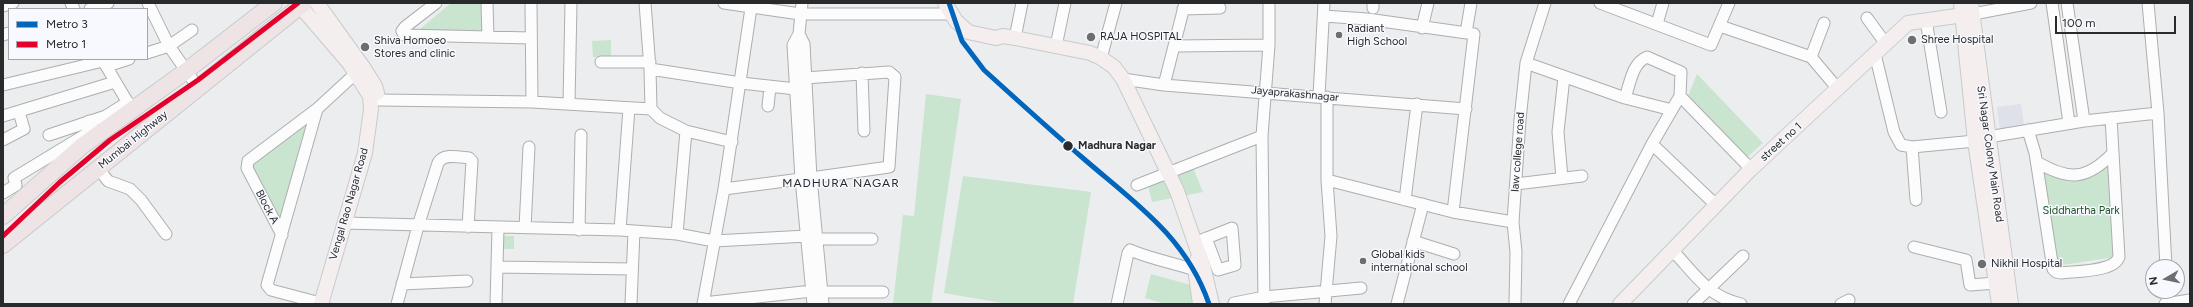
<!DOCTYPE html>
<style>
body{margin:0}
#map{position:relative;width:2193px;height:307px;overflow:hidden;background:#ebedef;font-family:Figtree,sans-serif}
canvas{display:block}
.frame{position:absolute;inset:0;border:4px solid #292a2c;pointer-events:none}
.legend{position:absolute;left:8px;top:8px;width:140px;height:52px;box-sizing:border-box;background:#f7f9fe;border:1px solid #a5a6aa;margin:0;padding:5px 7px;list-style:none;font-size:12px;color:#292a2c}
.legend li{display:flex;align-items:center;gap:8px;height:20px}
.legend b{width:20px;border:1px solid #a5a6aa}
.north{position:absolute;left:2145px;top:259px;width:40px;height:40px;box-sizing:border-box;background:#f7f9fe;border:1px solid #a5a6aa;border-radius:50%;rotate:261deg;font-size:11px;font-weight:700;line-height:16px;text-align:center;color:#292a2c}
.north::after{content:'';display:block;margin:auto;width:14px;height:18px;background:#6d6e70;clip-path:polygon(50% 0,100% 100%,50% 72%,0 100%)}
.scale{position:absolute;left:2055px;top:16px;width:121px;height:18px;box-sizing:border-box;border:2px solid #292a2c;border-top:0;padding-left:5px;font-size:12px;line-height:14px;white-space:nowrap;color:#292a2c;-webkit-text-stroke:3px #f7f9fe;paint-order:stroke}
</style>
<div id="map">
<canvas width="2193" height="307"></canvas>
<div class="frame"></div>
<ul class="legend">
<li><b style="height:5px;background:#0065bd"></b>Metro 3</li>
<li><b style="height:5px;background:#e4002b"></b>Metro 1</li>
</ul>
<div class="north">N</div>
<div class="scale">100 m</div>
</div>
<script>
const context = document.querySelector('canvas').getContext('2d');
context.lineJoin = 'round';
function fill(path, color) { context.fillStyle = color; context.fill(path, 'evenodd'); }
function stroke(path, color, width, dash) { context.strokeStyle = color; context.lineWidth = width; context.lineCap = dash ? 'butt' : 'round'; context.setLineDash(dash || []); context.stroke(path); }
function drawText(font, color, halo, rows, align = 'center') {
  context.font = font + ' Figtree,sans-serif'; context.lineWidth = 3; context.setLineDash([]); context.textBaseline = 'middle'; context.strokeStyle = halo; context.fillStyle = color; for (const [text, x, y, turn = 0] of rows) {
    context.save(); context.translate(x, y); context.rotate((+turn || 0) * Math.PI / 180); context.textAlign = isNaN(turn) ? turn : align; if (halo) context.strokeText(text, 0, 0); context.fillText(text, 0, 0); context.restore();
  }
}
const built = new Path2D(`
 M2021,104L2024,125L2000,129L1997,107Z`);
const green = new Path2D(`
 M451,3H482V32L420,29Z
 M611,40V56L593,57L592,41Z
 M1697,74L1763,143L1746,158L1686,101Z
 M926,94L961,99L931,304H893L903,215L914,216Z
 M312,117L282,229L251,167Z
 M2112,157L2115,257L2056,266L2040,166L2092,176L2101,172Z
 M1193,168L1203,192L1152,202L1148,185Z
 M963,176L1091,192L1073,304H1008L944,293Z
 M502,236H514V249H502Z
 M1151,274L1191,285L1192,304H1166L1145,298Z`);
const minor = new Path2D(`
 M71,3L74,9
 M148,3L169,46L199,89
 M436,3L405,27L402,31L404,35L531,38
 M487,3L488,37
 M531,3L532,102
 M724,3L800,14H951
 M802,3L799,34L793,45L801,179L813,304
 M1600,3L1711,45L1729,3
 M2052,3L2069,123
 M2067,3L2084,121
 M2148,3L2158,113L2166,267
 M3,6L13,3
 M1373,8V3
 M90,9L108,3
 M1183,9L1220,8
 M1973,14L2031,3
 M1324,16L1367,19L1474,34L1453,212
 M1867,18L1886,44
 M1926,20L1941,112
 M1657,24L1663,3
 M1720,26L1811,57L1838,89
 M1422,28L1428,3
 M1466,33L1471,3
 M799,34L804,44L811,178L823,304
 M3,35L9,33
 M1015,38L1022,3
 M1056,46L1065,3
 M1174,46L1269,45
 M147,53L169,46L192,30
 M1875,54L1894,132L1901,145L1912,147L1975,141L1988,137L2084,121L2158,113
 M1811,57L1824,23
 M1101,58L1116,3
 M102,59L131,108
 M601,62H650
 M1526,63L1625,98L1672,110
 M107,66L129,59
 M650,69L741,83L796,89
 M862,73L864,131
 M805,78L889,72L895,77L889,167L811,178
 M1123,79L1164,85L1466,109
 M3,85L103,61
 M1164,85L1185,3
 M1319,96L1324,3
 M1680,96L1751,169
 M379,100L532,102L651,109L650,69L645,3
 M569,104L571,3
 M768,106L770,87
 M317,109L267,285L271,290L324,304
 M651,109L660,118L686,131
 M3,116L115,82
 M2028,130L2035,153L2053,269L2056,272L2061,273C2076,271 2114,272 2119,257L2111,118
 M49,135L106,116L128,102
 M3,140L24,129L19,112
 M1652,144L1716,205
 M1912,147L1916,200
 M2037,162C2069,181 2087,180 2113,153
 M98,168L108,181L130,189L141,200L166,234
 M1562,178L1558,132L1564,77
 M1327,180L1453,212L1513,222
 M1516,184L1582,176
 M1137,185L1262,136
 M724,189L801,179
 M3,193L16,185L14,178L93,130L89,121
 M1405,200L1417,104
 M344,223L620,230L677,234L686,131L732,142
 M525,228L529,147
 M579,230L581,135
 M620,230L629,108
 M677,234L714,241L807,236
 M282,235L247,168L248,161L317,109L355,74
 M817,239H872
 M1413,241L1454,254
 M1194,243L1232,228L1235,265L1218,270L1206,238
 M1914,247L1966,260L1970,285L1996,283
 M1673,251C1695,274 1708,297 1741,304
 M497,267L632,269
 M402,284L467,281
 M2167,291L2168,304
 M822,292H883
 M703,303L812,291
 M1234,303L1264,297L1361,288
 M397,304L418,226L438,163C443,153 459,157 469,158L472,161L468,227
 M496,304L498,228
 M631,304L634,231
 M703,304L724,189L751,8
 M1117,304L1128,253L1130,250C1151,259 1174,263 1195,270
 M1264,304L1262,136L1269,45V3
 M1325,304L1331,236L1327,180V97
 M1397,304L1423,204
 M1515,304L1516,252L1513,222L1520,120L1526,63L1545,3
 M1569,304L1652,144L1680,96L1681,72L1647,57C1632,63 1630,84 1625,98
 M1693,304L1743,256
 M1841,304L1849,300
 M2165,304L2190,300`);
const major = new Path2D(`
 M317,3L363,67L375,86L377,93
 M945,3L956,21L968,32L996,38L1003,36L1015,38L1090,53L1101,58L1114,67L1123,79L1177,191L1203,266L1212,304
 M1961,3L1975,141L1999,304
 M1971,3L2011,304
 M300,6L349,63L370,96L371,109L365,153L321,304
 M1197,260L1196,276L1200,304
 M1620,304L1751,169L1908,23L1963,15`);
const highway = new Path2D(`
 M3,216L82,146L186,71L274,3
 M3,245L304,3`);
const metro1 = new Path2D(`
 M949,3L962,41L984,70C1017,100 1050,130 1084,159C1135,203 1186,237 1209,304`);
const metro2 = new Path2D(`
 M3,236L60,182L110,140L198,80L298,3`);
const markers = [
 [1339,35,4,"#6d6e70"],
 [1091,37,5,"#6d6e70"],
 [1912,40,5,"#6d6e70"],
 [365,47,5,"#6d6e70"],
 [1068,146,5.5,"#292a2c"],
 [1363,261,4,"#6d6e70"],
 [1982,264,5,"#6d6e70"]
];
const poiNames = [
 ["Radiant",1347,29],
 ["High School",1347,42],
 ["RAJA HOSPITAL",1100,37],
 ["Shree Hospital",1921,40],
 ["Shiva Homoeo",374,41],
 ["Stores and clinic",374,54],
 ["Global kids",1371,255],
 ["international school",1371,268],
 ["Nikhil Hospital",1991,264]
];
const streetNames = [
 ["Jayaprakashnagar",1295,94,5],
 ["Mumbai Highway",133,140,-39],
 ["street no 1",1781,142,-42],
 ["law college road",1518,152,-86],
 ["Sri Nagar Colony Main Road",1990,154,82],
 ["Vengal Rao Nagar Road",349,204,-74],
 ["Block A",267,207,62]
];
const stopNames = [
 ["Madhura Nagar",1078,146]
];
const parkNames = [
 ["Siddhartha Park",2081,211]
];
const neighbourhoodNames = [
 ["MADHURA NAGAR",841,183]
];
fill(built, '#dee1e9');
fill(green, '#c9e4cf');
stroke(minor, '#acaeaf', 13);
stroke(major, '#c9cacb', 16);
stroke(highway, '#c9cacb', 18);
stroke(minor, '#fcfcfd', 11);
stroke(major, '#f4eeee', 14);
stroke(highway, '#eee4e5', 16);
stroke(metro1, '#0065bd', 5);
stroke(metro2, '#e4002b', 5);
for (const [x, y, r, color] of markers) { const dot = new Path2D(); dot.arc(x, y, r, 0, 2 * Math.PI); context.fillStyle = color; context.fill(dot); stroke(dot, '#f7f9fe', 1.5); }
drawText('11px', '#292a2c', '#f7f9fe', poiNames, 'left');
drawText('11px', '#292a2c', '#f7f9fe', streetNames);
drawText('bold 11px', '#292a2c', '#f7f9fe', stopNames, 'left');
drawText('11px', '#1f542b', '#f7f9fe', parkNames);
context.letterSpacing = '1px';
drawText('12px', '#28292c', '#f7f9fe', neighbourhoodNames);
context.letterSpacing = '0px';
</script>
